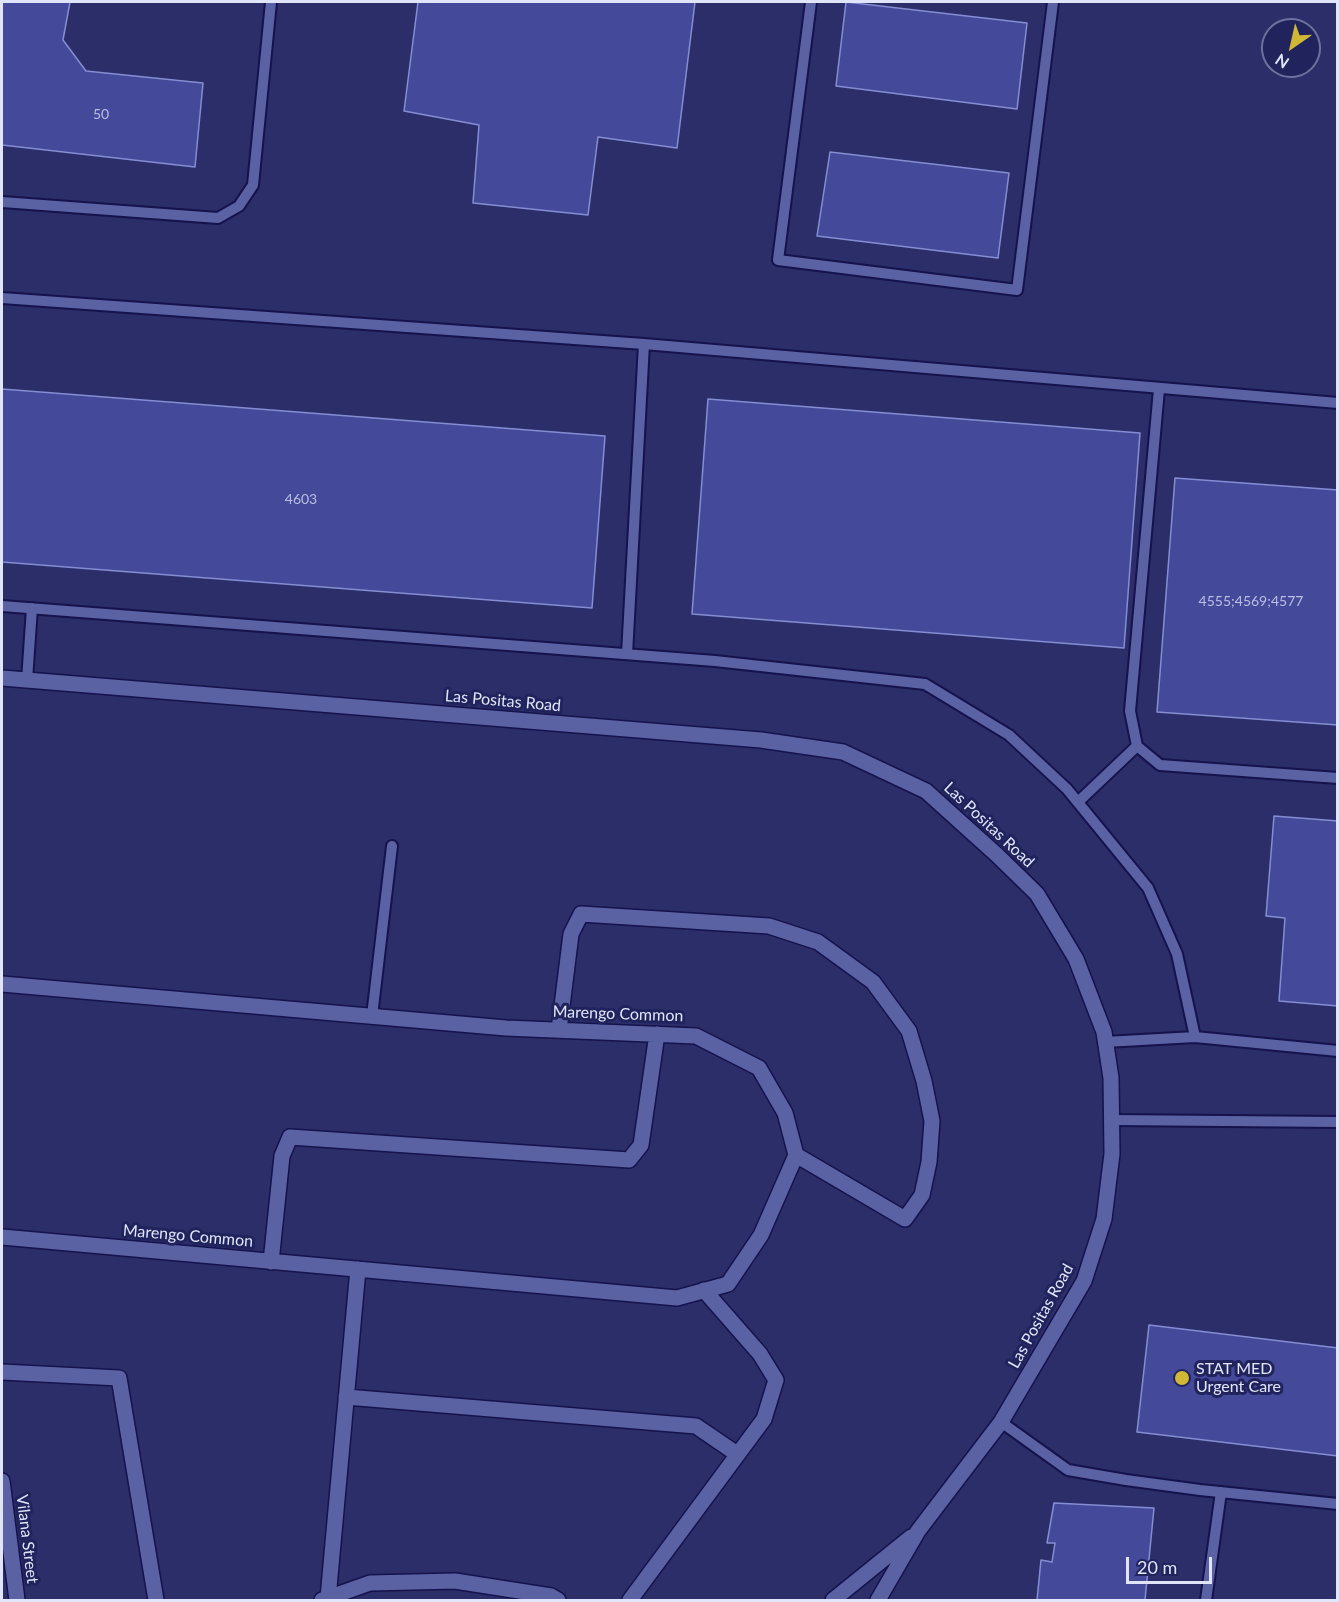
<!DOCTYPE html>
<style>
body{margin:0}
#map{position:relative;width:1339px;height:1602px;overflow:hidden;background:#2b2e69;font-family:Lato,sans-serif}
canvas{display:block}
.frame{position:absolute;inset:0;border:3px solid #e1e5fb;pointer-events:none}
.north{position:absolute;left:1261px;top:18px;width:60px;height:60px;box-sizing:border-box;background:#21235d;border:2px solid #6e719c;border-radius:50%;rotate:214deg;font-size:16px;font-weight:700;line-height:24px;text-align:center;color:#e1e5fb}
.north::after{content:'';display:block;margin:auto;width:21px;height:27px;background:#d1b736;clip-path:polygon(50% 0,100% 100%,50% 72%,0 100%)}
.scale{position:absolute;left:1126px;top:1557px;width:86px;height:27px;box-sizing:border-box;border:3px solid #e1e5fb;border-top:0;padding-left:8px;font-size:18px;line-height:21px;white-space:nowrap;color:#e1e5fb;-webkit-text-stroke:4px #21235d;paint-order:stroke}
</style>
<div id="map">
<canvas width="1339" height="1602"></canvas>
<div class="frame"></div>
<div class="north">N</div>
<div class="scale">20 m</div>
</div>
<script>
const context = document.querySelector('canvas').getContext('2d');
context.lineJoin = 'round';
function fill(path, color) { context.fillStyle = color; context.fill(path, 'evenodd'); }
function stroke(path, color, width, dash) { context.strokeStyle = color; context.lineWidth = width; context.lineCap = dash ? 'butt' : 'round'; context.setLineDash(dash || []); context.stroke(path); }
function drawText(font, color, halo, rows, align = 'center') {
  context.font = font + ' Lato,sans-serif'; context.lineWidth = 6; context.setLineDash([]); context.textBaseline = 'middle'; context.strokeStyle = halo; context.fillStyle = color; for (const [text, x, y, turn = 0] of rows) {
    context.save(); context.translate(x, y); context.rotate((+turn || 0) * Math.PI / 180); context.textAlign = isNaN(turn) ? turn : align; if (halo) context.strokeText(text, 0, 0); context.fillText(text, 0, 0); context.restore();
  }
}
const building = new Path2D(`
 M2,2H70L63,40L86,71L203,83L195,167L2,145Z
 M418,2H695L677,148L598,137L588,215L473,203L479,125L404,111Z
 M846,2L1027,23L1017,109L836,86Z
 M830,152L1009,173L998,258L817,236Z
 M2,389L605,436L592,608L2,562Z
 M708,399L1140,433L1124,648L692,614Z
 M1175,478L1338,490V725L1157,712Z
 M1274,816L1338,821V1006L1279,1001L1285,918L1266,916Z
 M1149,1325L1338,1348V1456L1137,1432Z
 M1054,1503L1154,1508L1145,1600H1037L1041,1560L1052,1562L1055,1543H1047Z`);
const service = new Path2D(`
 M811,2L778,260L1017,290L1053,2
 M2,202L218,218L239,206L253,185L271,2
 M2,298L644,344L1338,403
 M1159,389L1130,711L1137,746L1160,765L1338,778
 M2,606L715,661L925,684L1009,735L1067,789L1148,888L1177,954L1195,1037
 M627,654L644,344
 M27,680L32,608
 M1078,802L1137,746
 M372,1016L392,846
 M1105,1042L1195,1037L1338,1051
 M1111,1120L1338,1122
 M1001,1422L1068,1470L1126,1480L1200,1490L1338,1504
 M1206,1600L1221,1492`);
const minor = new Path2D(`
 M2,984L506,1028L696,1036L759,1068L785,1113L796,1155L761,1235L728,1284L677,1298L2,1237
 M559,1030L571,934L581,914L769,926L818,942L873,982L909,1031L924,1081L932,1121L929,1162L922,1195L905,1219L796,1155
 M271,1262L282,1156L290,1137L629,1160L641,1145L657,1034
 M2,1372L119,1378L156,1600
 M346,1397L696,1426L737,1454
 M2,1481L17,1600
 M328,1598L358,1269
 M322,1600L370,1583L455,1581L551,1596L558,1600
 M630,1600L764,1419L776,1380L760,1354L704,1290`);
const secondary = new Path2D(`
 M2,678L761,740L843,752L926,791L997,855L1037,894L1076,959L1104,1032L1111,1078L1112,1154L1104,1219L1084,1281L1001,1422L918,1531L878,1600
 M833,1600L911,1537`);
const markers = [
 [1182,1378,8,"#d1b736"]
];
const numberNames = [
 ["50",101,114],
 ["4603",301,499],
 ["4555;4569;4577",1251,601]
];
const streetNames = [
 ["Las Positas Road",503,701,5],
 ["Las Positas Road",989,825,43],
 ["Marengo Common",618,1014,2],
 ["Marengo Common",188,1236,5],
 ["Las Positas Road",1041,1316,-61],
 ["Vilana Street",27,1539,83]
];
const poiNames = [
 ["STAT MED",1196,1369],
 ["Urgent Care",1196,1387]
];
fill(building, '#44499a');
stroke(building, '#858ed3', 1.5);
stroke(service, '#15124c', 14);
stroke(minor, '#15124c', 18);
stroke(secondary, '#15124c', 18);
stroke(service, '#5a62a3', 10);
stroke(minor, '#5a62a3', 15);
stroke(secondary, '#5a62a3', 15);
for (const [x, y, r, color] of markers) { const dot = new Path2D(); dot.arc(x, y, r, 0, 2 * Math.PI); context.fillStyle = color; context.fill(dot); stroke(dot, '#21235d', 2); }
drawText('14px', '#babee3', null, numberNames);
drawText('16px', '#e1e5fb', '#21235d', streetNames);
drawText('16px', '#e1e5fb', '#21235d', poiNames, 'left');
</script>
